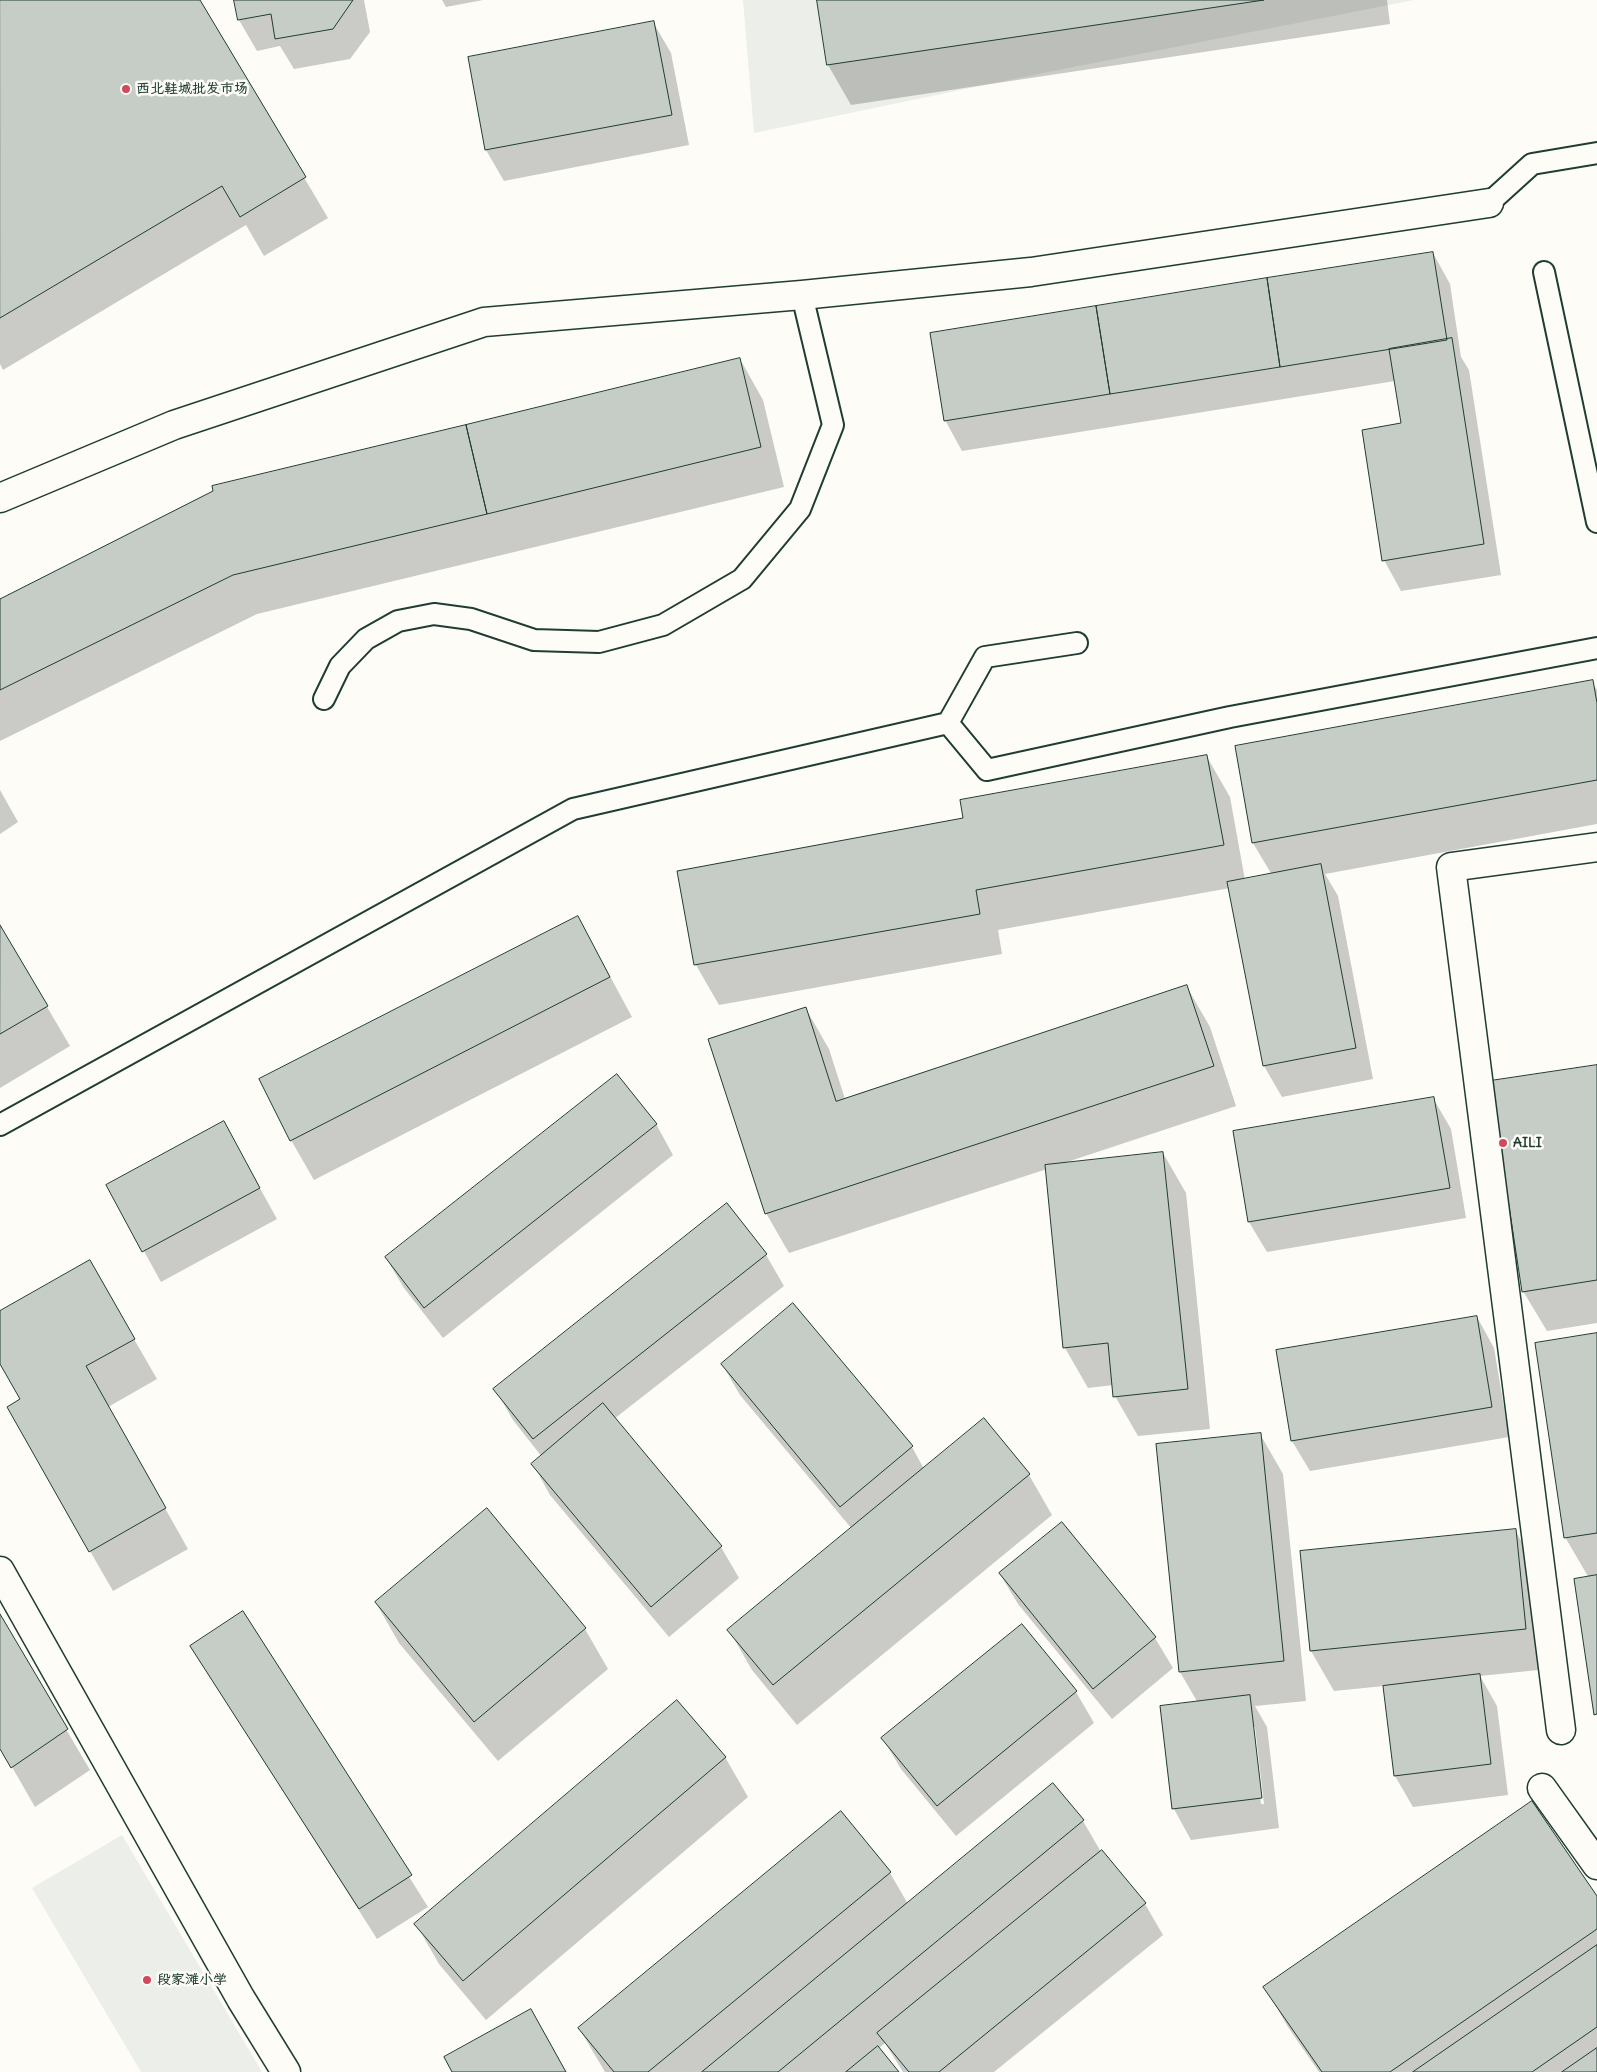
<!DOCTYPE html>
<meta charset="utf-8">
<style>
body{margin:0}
canvas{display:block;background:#fdfcf7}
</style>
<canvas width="1597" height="2072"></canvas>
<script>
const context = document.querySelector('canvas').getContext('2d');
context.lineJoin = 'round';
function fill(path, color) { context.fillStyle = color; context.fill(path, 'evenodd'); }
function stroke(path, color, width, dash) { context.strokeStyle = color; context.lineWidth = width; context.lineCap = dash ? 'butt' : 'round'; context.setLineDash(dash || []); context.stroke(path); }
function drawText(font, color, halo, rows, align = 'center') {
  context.font = font + ' Delius,"LXGW WenKai TC",sans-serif'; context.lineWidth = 5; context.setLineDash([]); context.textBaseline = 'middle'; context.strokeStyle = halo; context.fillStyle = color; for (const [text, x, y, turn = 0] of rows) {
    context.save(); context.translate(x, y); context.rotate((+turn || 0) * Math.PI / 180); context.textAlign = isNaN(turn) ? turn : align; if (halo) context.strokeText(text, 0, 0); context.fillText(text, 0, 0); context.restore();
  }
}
const built = new Path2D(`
 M743,0H1414L1033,75L754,133Z
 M122,1835L262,2072H141L32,1888Z`);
const shadow = new Path2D(`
 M0,0H199L328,218L264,256L246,225L3,370L0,364Z
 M235,0H364L370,32L350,59L294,69L280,46L257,51L239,20Z
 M442,0H483L446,7Z
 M819,0H1387L1390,24L851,105L828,65Z
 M653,22L671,53L689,145L504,181L486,150L469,58Z
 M1433,253L1450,284L1461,357L1469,370L1501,575L1401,591L1384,560L1402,424L1395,381L962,451L945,420Z
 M740,359L763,400L784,487L257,614L0,741V600Z
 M1592,682L1597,690V824L1325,874L1338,896L1373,1079L1282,1097L1264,1066L1230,888L998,930L1002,954L719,1005L696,965L679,872L964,819L1207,757L1230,797L1245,880L1272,875L1253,843Z
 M0,790L18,822L0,834Z
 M578,917L632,1017L314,1180L291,1140Z
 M0,927L70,1046L0,1088Z
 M1187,987L1210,1027L1236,1106L1064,1163L1163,1153L1186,1193L1210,1429L1138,1436L1115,1396L1113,1385L1088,1388L1065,1348L1047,1169L789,1253L766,1213L806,1009L829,1049L845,1099Z
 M1597,1066V1323L1547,1331L1523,1291Z
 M1433,1098L1451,1129L1466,1218L1267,1252L1249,1222Z
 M656,1124L673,1155L443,1338L404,1288L386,1258Z
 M241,1154L277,1219L161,1282L108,1186Z
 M727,1205L766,1255L784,1286L614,1419L721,1547L739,1578L669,1637L550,1495L533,1464L542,1457L513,1420L495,1389Z
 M89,1261L157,1379L108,1407L188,1549L113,1591L90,1551L22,1400L0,1362V1312Z
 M792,1305L912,1447L924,1469L1029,1475L1052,1515L797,1725L752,1670L729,1630L852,1529L740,1395L722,1364Z
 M1477,1317L1494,1348L1509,1437L1310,1471L1292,1441Z
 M1597,1335V1717L1589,1578L1565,1537Z
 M1260,1434L1283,1474L1306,1701L1255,1706L1267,1727L1279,1828L1191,1840L1174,1809L1198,1703L1180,1672ZM1252,1727H1255L1264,1804H1261Z
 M487,1510L585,1629L608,1669L498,1761L399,1643L376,1603Z
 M1062,1524L1155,1638L1173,1668L1112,1719L1018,1604L1000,1574Z
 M1515,1530L1538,1570L1548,1669L1480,1676L1497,1706L1508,1795L1413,1807L1395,1776L1384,1686L1334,1691L1311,1651Z
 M243,1613L428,1907L377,1939L192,1646Z
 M0,1617L90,1770L35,1807L0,1746Z
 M1021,1625L1076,1692L1094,1723L956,1836L901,1769L883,1739Z
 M725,1757L748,1797L486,2020L439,1964L416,1924Z
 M1053,1785L1083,1821L1101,1852L1145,1904L1163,1935L994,2072H903L885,2043L878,2049L897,2072H605L579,2028L841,1813L890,1873L908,1904Z
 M1597,1898V2072H1319L1288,2027L1265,1987Z`);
const building = new Path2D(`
 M0,0H200L306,177L240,217L222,186L0,318Z
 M234,0H353L333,29L275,39L271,14L238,20Z
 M817,0H1264L827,65Z
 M654,21L672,115L485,150L468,57Z
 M1433,252L1447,340L1280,367L1267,278Z
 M1267,278L1280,367L1110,394L1096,306Z
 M1096,306L1110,394L944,421L930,333Z
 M1452,338L1484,544L1382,561L1362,430L1401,423L1389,349Z
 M740,358L761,447L487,514L466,425Z
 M466,425L487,514L233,575L0,690V599L213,491L212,486Z
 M1593,680L1597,703V780L1252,843L1235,746Z
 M1207,755L1224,845L976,890L980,914L694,965L677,871L963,818L960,800Z
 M1321,864L1356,1048L1263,1066L1227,882Z
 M578,916L610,977L290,1141L259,1079Z
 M0,925L48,1006L0,1034Z
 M1187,985L1214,1066L765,1214L708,1039L806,1007L836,1101Z
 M1597,1065V1280L1522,1292L1490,1081Z
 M617,1074L657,1124L424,1308L385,1257Z
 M1434,1097L1450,1188L1248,1222L1233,1131Z
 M224,1121L260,1188L142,1252L106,1185Z
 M1163,1152L1188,1389L1113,1397L1108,1343L1063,1348L1045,1165Z
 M727,1203L767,1254L533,1439L493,1389Z
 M90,1260L135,1339L86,1366L166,1508L89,1552L7,1407L20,1399L0,1364V1311Z
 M793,1303L913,1446L840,1507L721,1364Z
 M1477,1316L1492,1407L1291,1441L1276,1350Z
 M1597,1333V1533L1564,1538L1535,1343Z
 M603,1403L722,1546L651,1607L531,1464Z
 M984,1418L1030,1474L773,1685L727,1630Z
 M1261,1433L1284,1661L1179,1672L1156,1444Z
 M487,1508L586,1628L474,1722L375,1602Z
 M1062,1522L1156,1637L1093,1689L999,1573Z
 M1516,1529L1526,1629L1310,1651L1300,1551Z
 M1597,1575V1714L1594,1715L1574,1579Z
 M243,1611L412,1875L359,1909L190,1646Z
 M0,1614L68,1729L11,1768L0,1749Z
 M1022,1624L1077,1691L937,1806L881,1738Z
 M1480,1674L1491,1764L1394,1776L1383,1686Z
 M1250,1695L1262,1798L1172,1809L1160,1706Z
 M677,1700L726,1757L463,1981L414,1924Z
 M1053,1783L1084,1820L778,2072H702Z
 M1532,1801L1597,1896V1929L1390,2072H1322L1263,1987Z
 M841,1811L891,1872L648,2072H614L578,2028Z
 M1102,1850L1146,1903L939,2072H909L877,2033Z
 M1597,1945V2027L1532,2072H1413Z
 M531,2009L566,2072H452L444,2057Z
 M878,2046L899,2072H846Z
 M1597,2048V2072H1562Z`);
const lane = new Path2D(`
 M1489,203L1532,164L1597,153
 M1544,272L1597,522
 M324,699L340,666L366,639L398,621L434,614L471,619L534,640L599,642L663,625L742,579L800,509L833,425L802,295
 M948,723L987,770L1230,717L1597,648
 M0,1125L573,809L948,723L985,657L1077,643`);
const street = new Path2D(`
 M0,498L174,425L484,322L802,295L1031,272L1489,203
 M0,1571L241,1999L286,2072
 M1561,1730L1451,867L1597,847
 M1542,1788L1597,1865`);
const markers = [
 [126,89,5,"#d1495b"],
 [1503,1143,5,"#d1495b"],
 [147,1980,5,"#d1495b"]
];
const poiNames = [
 ["西北鞋城批发市场",136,89],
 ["AILI",1513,1143],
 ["段家滩小学",157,1980]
];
fill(built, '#eceee9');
fill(shadow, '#0003');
fill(building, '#c6cdc7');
stroke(building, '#1f3d34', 1);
stroke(lane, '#1f3d34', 24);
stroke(street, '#1f3d34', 31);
stroke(lane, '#fdfcf7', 20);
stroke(street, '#fdfcf7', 28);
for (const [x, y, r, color] of markers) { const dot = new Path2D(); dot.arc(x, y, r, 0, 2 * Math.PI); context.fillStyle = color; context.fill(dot); stroke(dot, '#fdfcf7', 2); }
drawText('bold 14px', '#1f3d34', '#fdfcf7', poiNames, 'left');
</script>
